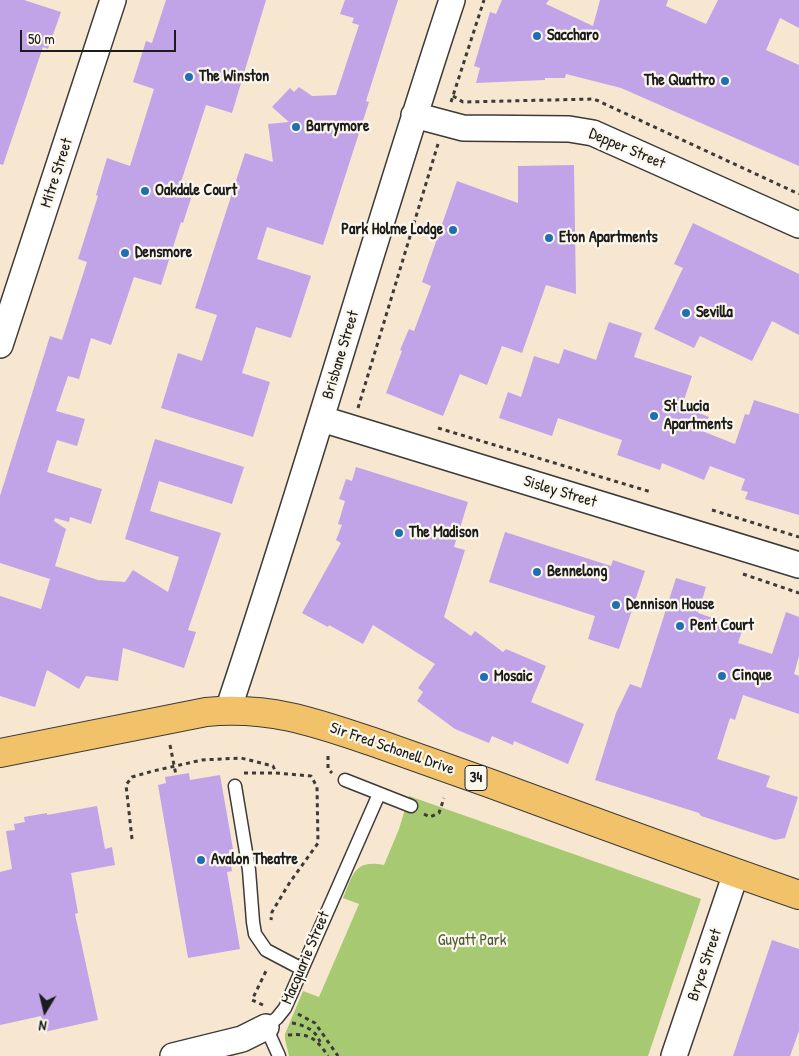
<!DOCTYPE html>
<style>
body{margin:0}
#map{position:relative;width:799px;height:1056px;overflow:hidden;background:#f7e7d1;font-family:"Patrick Hand",sans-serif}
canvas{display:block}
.north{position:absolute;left:20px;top:986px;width:50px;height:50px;-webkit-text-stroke:4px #fbf7ec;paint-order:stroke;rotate:189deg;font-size:14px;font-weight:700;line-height:20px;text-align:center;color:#1c1c1c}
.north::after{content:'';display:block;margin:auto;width:18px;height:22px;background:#1c1c1c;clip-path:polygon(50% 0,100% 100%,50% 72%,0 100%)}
.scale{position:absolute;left:20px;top:30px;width:156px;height:22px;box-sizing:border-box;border:2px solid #1c1c1c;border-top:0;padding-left:6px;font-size:15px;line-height:18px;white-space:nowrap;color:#1c1c1c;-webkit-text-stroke:4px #fbf7ec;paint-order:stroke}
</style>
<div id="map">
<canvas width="799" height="1056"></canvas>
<div class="north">N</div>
<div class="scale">50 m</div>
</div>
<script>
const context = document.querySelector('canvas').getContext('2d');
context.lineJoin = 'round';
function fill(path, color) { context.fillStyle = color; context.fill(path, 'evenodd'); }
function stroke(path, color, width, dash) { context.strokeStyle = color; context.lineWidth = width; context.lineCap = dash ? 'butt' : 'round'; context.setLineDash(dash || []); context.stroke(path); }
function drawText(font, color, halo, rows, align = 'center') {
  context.font = font + ' "Patrick Hand",sans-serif'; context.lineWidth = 4.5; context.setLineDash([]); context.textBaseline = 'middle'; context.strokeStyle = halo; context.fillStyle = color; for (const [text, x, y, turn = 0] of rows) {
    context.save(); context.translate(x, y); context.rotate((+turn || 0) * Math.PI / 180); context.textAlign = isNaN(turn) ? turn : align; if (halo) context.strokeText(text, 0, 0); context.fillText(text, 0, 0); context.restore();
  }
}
const green = new Path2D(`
 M409,796L701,899L648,1056H289L285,1039V1034L303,991L319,997L359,904L343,898C353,875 354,859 384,865L399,829Z`);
const building = new Path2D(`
 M0,0H24L61,12L48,49L43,47L3,165L0,164Z
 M166,0H266L232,113L206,105L181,182L195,186L183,223L181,222L161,285L134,277L111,345L91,338L79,379L68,376L56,411L85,419L77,446L57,440L47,472L102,489L91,524L70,517L69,522L55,518L54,521L66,529L55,566L98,580L125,582L133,570L168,592L179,557L125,539L155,439L244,467L232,504L159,481L150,511L221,533L188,630L196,632L184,668L123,648L118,681L86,676L79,689L47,670L35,707L0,696V596L41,609L50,579L0,563V496L50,336L62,340L87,262L78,259L98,196L96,195L107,158L130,166L154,89L133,82L146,41L152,43Z
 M345,0H398L366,101L369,102L323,245L267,227L257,259L311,276L291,338L256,327L242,373L270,382L253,437L161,408L178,353L202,361L217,315L195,308L245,153L273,162L268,124L289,122L272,107L290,88L294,92L299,87L312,96L336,95L359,25L352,23L354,18L340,14Z
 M502,0H549L546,4L593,26L600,0H668L666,6L706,24L718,0H799V28L780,18L766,50L799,65V166L621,88L566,74L565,78H545V80L476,83L480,68L474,66L490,12L496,14Z
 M574,165L576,294L546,285L522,353L502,346L487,385L460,374L443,416L386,393L402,351L400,350L409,329L414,331L431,286L422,282L457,181L518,203V166Z
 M693,223L799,274V335L772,321L752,361L700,336L694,348L654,329L683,268L674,264Z
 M609,322L642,333L634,357L692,376L682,406L709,417L702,431L735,444L745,414L749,415L754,400L799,414V515L745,499L748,492L741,490L745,479L710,466L704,480L662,463L660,470L617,455L622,440L558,418L552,436L499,418L508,392L521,397L534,356L559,364L564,349L596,360Z
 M356,467L468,502L454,547L465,550L444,617L471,636L475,631L503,652L506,649L546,666L531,702L584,724L568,764L514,741L513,745L492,736L489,743L455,729L417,701L423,692L418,688L435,664L373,625L363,644L329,625L328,627L302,613L341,543L336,540L342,525L338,524L345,501L339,499L346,479L352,481Z
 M505,532L611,566L613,560L645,571L619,649L588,639L595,616L489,582Z
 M676,578L706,587L698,613L743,628L738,643L772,654L786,612L799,617V656L794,674L799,676V714L743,695L735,720L730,718L717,759L770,776L766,787L798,797L785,838L775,840L701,816L699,813L595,780L616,713L630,684L641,688Z
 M189,773L190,780L220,775L233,849L229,850L232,871L227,872L240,949L188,958L158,785L166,783L165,777Z
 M97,806L105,849L112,847L115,865L71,873L78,913L75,914L98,1020L44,1032L41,1016L0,1025V872L12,869L6,831L15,830L14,824L25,822L24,817L47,813V815Z
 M772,940L799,949V1031L790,1056H733Z`);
const path = new Path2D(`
 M453,96L463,102L594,99L799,194
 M451,102L484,0
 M358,408L438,144
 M438,428L651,492
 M712,510L799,537
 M743,574L799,593
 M170,745L176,775
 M328,756V769L332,773
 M244,773H276L311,776L317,787L318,843L290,882L272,912L271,920
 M424,814L430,817L439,813L444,798
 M132,839L126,785L132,777L153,771L202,760L241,758L273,766L276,773
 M263,1005L252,1000L266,971L265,969
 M298,1014L315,1023L338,1056
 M292,1023C304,1025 316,1030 320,1042
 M288,1035C309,1033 316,1038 328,1056`);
const service = new Path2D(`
 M345,780L411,806
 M235,786L249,870L253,922L255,934L266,950L302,969
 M279,1056L266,1027L277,1018L285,1008L379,794`);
const minor = new Path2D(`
 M414,115L463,128L569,129L593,133L799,225
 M0,345L113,0
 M322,419L799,565
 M228,710C307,475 374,236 452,0
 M173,1056L242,1039L266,1027
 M674,1056L736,873`);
const primary = new Path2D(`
 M0,753L206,712C272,706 317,723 379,744C416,757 452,770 489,783C592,821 695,859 799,895`);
const markers = [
 [537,36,5,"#1f6fb2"],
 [189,77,5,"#1f6fb2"],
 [725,81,5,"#1f6fb2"],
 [296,127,5,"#1f6fb2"],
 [145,191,5,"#1f6fb2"],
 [453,230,5,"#1f6fb2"],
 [549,238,5,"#1f6fb2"],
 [125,253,5,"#1f6fb2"],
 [686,313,5,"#1f6fb2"],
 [654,416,5,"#1f6fb2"],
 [399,533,5,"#1f6fb2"],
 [537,572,5,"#1f6fb2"],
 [616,605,5,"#1f6fb2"],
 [680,626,5,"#1f6fb2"],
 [722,676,5,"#1f6fb2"],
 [484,677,5,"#1f6fb2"],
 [201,860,5,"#1f6fb2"]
];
const shields = [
 [476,778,22]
];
const shieldNames = [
 ["34",476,778]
];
const poiNames = [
 ["Saccharo",547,36],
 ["The Winston",199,77],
 ["The Quattro",715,81,"right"],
 ["Barrymore",306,127],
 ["Oakdale Court",155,191],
 ["Park Holme Lodge",443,230,"right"],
 ["Eton Apartments",559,238],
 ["Densmore",135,253],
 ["Sevilla",696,313],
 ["St Lucia",664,407],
 ["Apartments",664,425],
 ["The Madison",409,533],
 ["Bennelong",547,572],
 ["Dennison House",626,605],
 ["Pent Court",690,626],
 ["Cinque",732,676],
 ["Mosaic",494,677],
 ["Avalon Theatre",211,860]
];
const streetNames = [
 ["Depper Street",627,149,23],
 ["Mitre Street",57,173,-72],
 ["Brisbane Street",341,355,-73],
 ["Sisley Street",560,492,17],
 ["Sir Fred Schonell Drive",392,749,19],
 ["Macquarie Street",306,958,-67],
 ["Bryce Street",705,965,-71]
];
const parkNames = [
 ["Guyatt Park",472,941]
];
fill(green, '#a7c971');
fill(building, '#c1a3e8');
stroke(service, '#3d3a37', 15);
stroke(minor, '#3d3a37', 28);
stroke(primary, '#3d3a37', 30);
stroke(path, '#3d3a37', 3, [4, 4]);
stroke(service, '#fff', 12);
stroke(minor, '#fff', 25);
stroke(primary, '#f2c26a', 28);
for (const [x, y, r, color] of markers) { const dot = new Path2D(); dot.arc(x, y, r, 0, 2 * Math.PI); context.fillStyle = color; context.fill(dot); stroke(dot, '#fbf7ec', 2); }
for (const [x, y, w] of shields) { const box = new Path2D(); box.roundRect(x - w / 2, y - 12.5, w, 25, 4); context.fillStyle = '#fbf7ec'; context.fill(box); stroke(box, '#1c1c1c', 1); }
drawText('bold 15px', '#1c1c1c', null, shieldNames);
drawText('bold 16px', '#1c1c1c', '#fbf7ec', poiNames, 'left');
drawText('16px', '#1c1c1c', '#fbf7ec', streetNames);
drawText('16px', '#4d593a', '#fbf7ec', parkNames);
</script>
